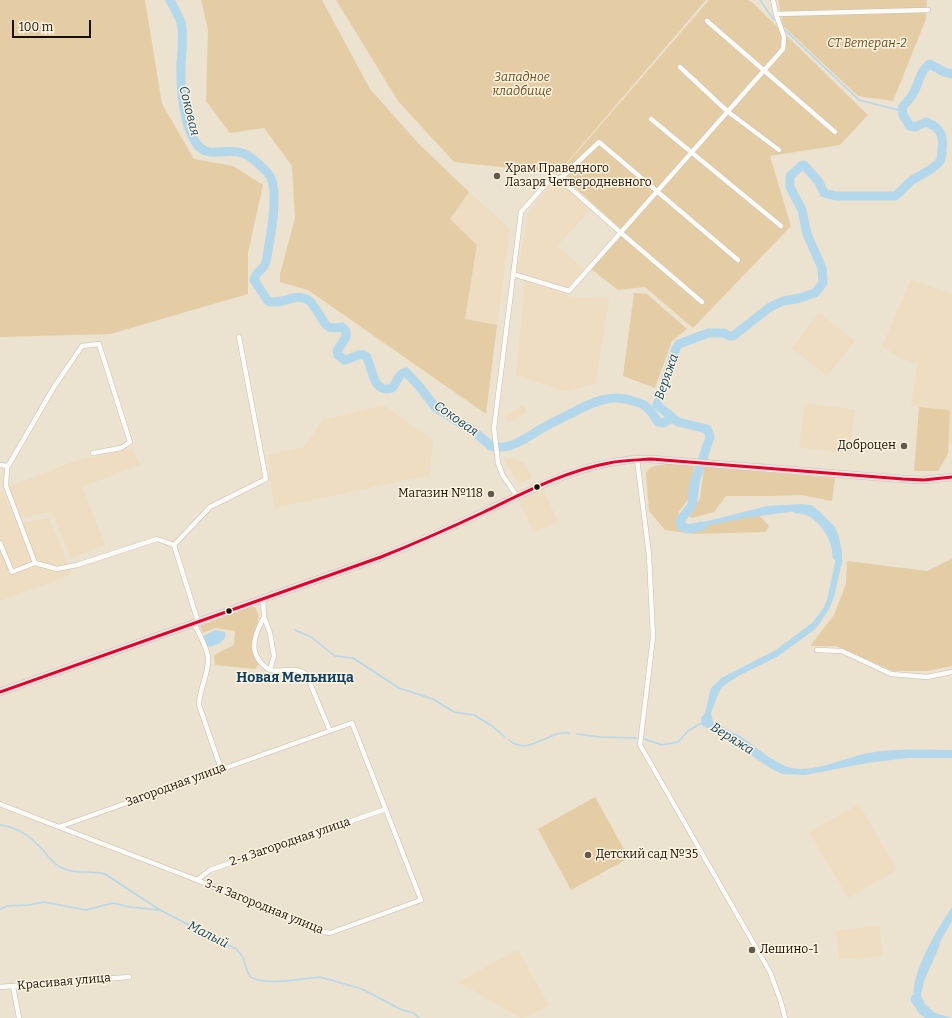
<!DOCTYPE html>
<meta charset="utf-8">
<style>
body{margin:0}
#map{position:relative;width:952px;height:1018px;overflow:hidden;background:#ece2d0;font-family:Bitter,serif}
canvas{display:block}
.scale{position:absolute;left:12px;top:20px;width:79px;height:18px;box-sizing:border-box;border:2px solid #161005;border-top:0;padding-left:5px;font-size:12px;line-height:14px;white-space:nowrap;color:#161005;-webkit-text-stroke:3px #fef3e0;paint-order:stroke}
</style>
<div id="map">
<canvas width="952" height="1018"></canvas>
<div class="scale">100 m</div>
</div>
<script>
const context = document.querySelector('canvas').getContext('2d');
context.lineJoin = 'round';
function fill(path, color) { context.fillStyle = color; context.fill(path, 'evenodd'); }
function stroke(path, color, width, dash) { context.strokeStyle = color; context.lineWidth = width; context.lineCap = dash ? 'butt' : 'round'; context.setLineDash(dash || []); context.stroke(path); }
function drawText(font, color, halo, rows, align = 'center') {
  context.font = font + ' Bitter,serif'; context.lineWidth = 3; context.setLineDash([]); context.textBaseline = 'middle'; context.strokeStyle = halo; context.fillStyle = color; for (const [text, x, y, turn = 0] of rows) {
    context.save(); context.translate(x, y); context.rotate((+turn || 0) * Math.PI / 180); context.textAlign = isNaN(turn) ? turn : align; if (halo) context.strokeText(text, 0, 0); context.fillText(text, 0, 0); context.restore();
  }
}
const built = new Path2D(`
 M556,178L592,208L557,246L584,269L568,288L517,273L529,211Z
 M469,192L510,229L497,325L465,319L477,246L450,219Z
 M525,280L573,297L609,299L596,384L564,391L516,375Z
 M911,280L952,294V443H948L950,410L911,406L918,363L902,359L882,346Z
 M819,313L855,341L827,376L792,348Z
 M805,403L855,410L849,454L799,447Z
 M384,405L433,440L430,475L274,508L267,455L304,447L323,420Z
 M523,405L527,412L509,423L505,417Z
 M131,449L141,464L82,487L105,545L71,558L52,512L21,518L9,487L75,461Z
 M510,458L524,463L533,477L519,484L505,461Z
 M544,490L558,522L534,533L519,501Z
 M3,491L16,524L49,518L72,574L0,601V492Z
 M859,804L897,870L848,898L809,832Z
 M879,926L883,956L839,959L836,931Z
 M518,950L549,1006L524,1018H521L458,982Z`);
const green = new Path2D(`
 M0,0H145L162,104L194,159L233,166L263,185L248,253V294L110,334L0,337Z
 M201,0H322L370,89L419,144L469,192L450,219L477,245L465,319L497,325L486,414L308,290L280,282V274L295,218L292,166L264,128L230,133L206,101L208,30Z
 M336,0H706L558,173L454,162L398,101Z
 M709,0H748L753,3L868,115L840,145L770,156L791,226L693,328L645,287L618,290L591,269L623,231L559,173Z
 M778,0H927L926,19L893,101L858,96L783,26Z
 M634,293L647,294L687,329L672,341L655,388L623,376Z
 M919,407L950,410L948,454L938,471H914Z
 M671,463L694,465L691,496L679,511L678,522L692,527L758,514L769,526L766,532L694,534L665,530L649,511L646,473L651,467Z
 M704,467L835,478L832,501L801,495L771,496H726L714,512L692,518L688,515L700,499Z
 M952,559V666L928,671H893L836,646H810L834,615L846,584L847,561L927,571Z
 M251,607H255L259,616L251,647L259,664L255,669L215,665L214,655L234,645L235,631L215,628L203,633L200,626Z
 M595,797L629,858L571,890L538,829Z`);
const water = new Path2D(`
 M696,471H701L697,504L685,519V523L687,525H692L767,506L803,504L811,505L818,510L835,527L838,534L842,551V562L834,597L829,609L820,623L814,630L777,657L738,676L722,687L719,692L711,713L713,722C721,727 731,731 740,736C756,746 778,768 798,769C822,770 846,757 869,753C896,748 925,750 952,750V758H908L867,763L805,775L782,774L772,769L729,741L702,725L701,718L705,713L711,688L721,678L776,650L813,622L824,607L827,600L836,558L835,543L829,531L819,519L811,511L804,510L745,518L690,529C685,527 681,525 681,519L692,505Z
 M215,630L225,632C227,642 217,644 210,647L206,645L204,638L205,635Z
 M952,907V921L940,942L939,947L924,981L921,996L925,1004L935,1013L952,1018H933C927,1014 918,1008 915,1001C907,977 939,927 952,907Z`);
const stream = new Path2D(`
 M760,0L774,20
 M785,30L859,100L902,111
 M295,630L311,637L335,656L353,658L399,688L433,699L454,712L474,715L492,726L505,737
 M577,734L600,737L637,738
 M645,739L662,745L678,742L688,731L703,722
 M509,740C528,757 549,730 569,733
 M0,825C16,827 29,835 40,847C47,854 51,862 60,867C74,875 90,870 105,874L160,910L236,949C248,960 243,967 250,976C260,987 305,978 320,977L362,989L402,1010L414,1013L419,1018
 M0,909L7,906L29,905L44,902L86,910L113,903L130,907L158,910`);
const river = new Path2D(`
 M170,0C173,7 178,14 181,22C184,36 182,50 181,64C180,84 183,118 192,136C205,164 223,146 242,153C250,155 265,169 270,176C279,191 271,234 268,251C267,255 267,262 264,266C261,271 255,273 254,280L268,301C280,306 296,292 308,300C316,305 323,325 329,327C333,329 338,327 342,327L346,331V337L337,351L338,355L345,360C353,359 357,352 366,356C372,365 372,388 386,389C390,389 393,388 394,385C398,380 398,374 406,372L419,386L436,408L463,425L470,428L491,446C507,452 528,437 541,429C549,424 558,420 566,416C587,405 609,392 633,401C637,402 641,403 644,405C650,409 654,416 658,422L663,423L672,418
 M797,509C819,508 837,537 837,556
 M702,526L688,529L681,526L680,521L692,505L694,484L710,437L709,433L707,429L678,422L657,405L676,348L679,344L708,333H724L729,336H733L770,307L783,301L800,298L815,293L823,283L822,268L807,234L802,210L790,187V176L801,166L804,165L819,182L824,193L836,196H895C901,192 905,186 911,181C920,174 933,171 940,161C942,158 942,153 942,149C944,135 940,127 926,122L915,127L910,126L903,115L902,108C906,102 911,98 914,92C919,83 920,70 930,64L944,72L952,74
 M915,999L923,1011L933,1018`);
const minor = new Path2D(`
 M776,14L928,10
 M707,21L835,132
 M680,67L727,111L779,150
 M651,119L781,226
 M560,179L599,142L738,260
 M513,274L569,291L783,49L784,37L776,14L773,0
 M637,459L649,555L653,637L640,745L770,972L781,1002L785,1018
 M0,465L8,466
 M517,496L503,476L498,463L494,428L521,212L553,176L560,179L620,232L702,302
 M0,543L12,572L35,563L57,569L77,565L157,539L174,545L210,507L266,479L239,337
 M174,545L198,622
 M35,563L6,486L7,468L54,387L82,346L99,344L130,442L121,448L93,453
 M263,599L264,617L270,633L274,656L270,670C283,673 298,665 307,676L330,731
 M264,617C253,637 247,656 270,670
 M194,623C198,632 208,649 208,658C209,674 199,689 199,705L221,769
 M817,650L842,651L891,674L927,677L952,672
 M0,804L59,827L352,723L421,900L330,933L318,931L197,880L59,827
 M197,880L210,870L386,809
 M13,986L19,1018
 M0,987L129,977`);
const primary = new Path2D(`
 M0,692L381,557C418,543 454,526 490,509C543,484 592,458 651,459L903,479L924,480L952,477`);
const bus1 = new Path2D(`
 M0,692L381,557C416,543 450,528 484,512C524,493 565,471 609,463C623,460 637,460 651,459L903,479L924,480L952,477`);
const markers = [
 [497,176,4,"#615a4c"],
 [904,446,4,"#615a4c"],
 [537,487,3.5,"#161005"],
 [491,494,4,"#615a4c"],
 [229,611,3.5,"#161005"],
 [588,855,4,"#615a4c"],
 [752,950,4,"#615a4c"]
];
const parkNames = [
 ["СТ Ветеран-2",867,44],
 ["Западное",522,78],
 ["кладбище",522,92]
];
const poiNames = [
 ["Храм Праведного",505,169],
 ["Лазаря Четверодневного",505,183],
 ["Доброцен",896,446,"right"],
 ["Магазин №118",483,494,"right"],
 ["Детский сад №35",596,855],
 ["Лешино-1",760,950]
];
const streetNames = [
 ["Загородная улица",176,785,-20],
 ["2-я Загородная улица",290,842,-19],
 ["3-я Загородная улица",264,907,22],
 ["Красивая улица",64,982,-5]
];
const waterNames = [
 ["Соковая",189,111,76],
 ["Веряжа",667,377,-71],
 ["Соковая",456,419,35],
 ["Веряжа",732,739,32],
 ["Малый",208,935,27]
];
const quarterNames = [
 ["Новая Мельница",295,678]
];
fill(built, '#eeddc0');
fill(green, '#e4cda4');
fill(water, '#b3d7eb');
stroke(stream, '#b3d7eb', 1.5);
stroke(river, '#b3d7eb', 9);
stroke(minor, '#c6beb1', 5.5);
stroke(primary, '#c5c0b8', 8);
stroke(minor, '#fcfbf8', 4.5);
stroke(primary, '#eee5e1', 7);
stroke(bus1, '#e4002b', 3);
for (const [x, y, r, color] of markers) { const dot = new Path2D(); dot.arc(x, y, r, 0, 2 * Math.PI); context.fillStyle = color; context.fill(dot); stroke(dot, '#fef3e0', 1.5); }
drawText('italic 12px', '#674d19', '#fef3e0', parkNames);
drawText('12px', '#161005', '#fef3e0', poiNames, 'left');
drawText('12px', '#161005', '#fef3e0', streetNames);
drawText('italic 13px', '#0f4866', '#fef3e0', waterNames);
drawText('bold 14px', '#0a3f62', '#fef3e0', quarterNames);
</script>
